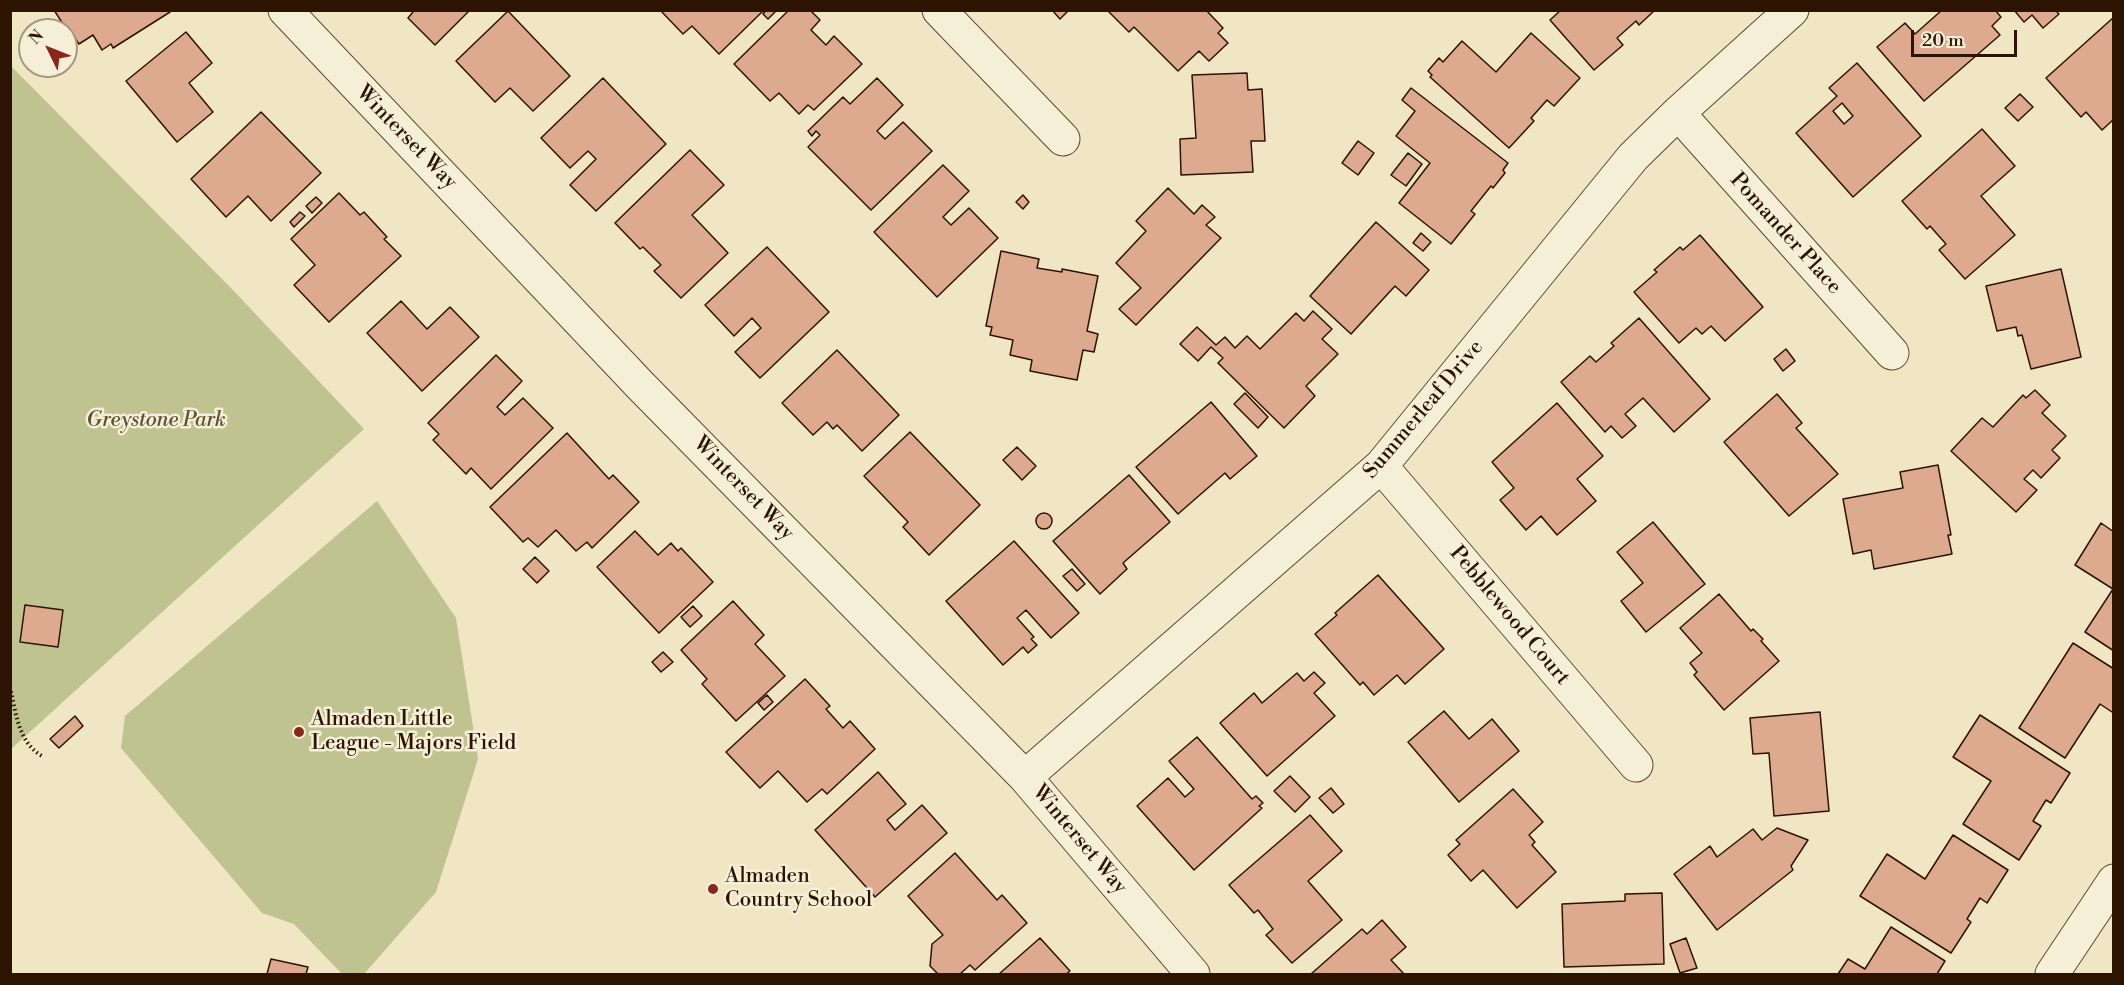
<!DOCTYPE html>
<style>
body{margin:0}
#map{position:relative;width:2124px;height:985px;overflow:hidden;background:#f0e6c3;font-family:"Libre Bodoni",serif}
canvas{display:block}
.frame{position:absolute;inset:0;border:12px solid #2d1400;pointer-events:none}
.north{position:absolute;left:18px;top:18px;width:60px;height:60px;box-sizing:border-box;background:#f5efd8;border:2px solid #a59782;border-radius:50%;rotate:313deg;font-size:16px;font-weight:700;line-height:24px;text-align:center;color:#2d1400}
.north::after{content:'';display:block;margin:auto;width:21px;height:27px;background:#8f2418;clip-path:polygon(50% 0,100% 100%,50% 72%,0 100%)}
.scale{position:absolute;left:1911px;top:30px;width:106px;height:27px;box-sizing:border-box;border:3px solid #2d1400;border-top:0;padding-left:8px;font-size:18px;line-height:21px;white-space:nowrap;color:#2d1400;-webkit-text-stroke:4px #f5efd8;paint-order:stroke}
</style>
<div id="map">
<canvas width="2124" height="985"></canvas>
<div class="frame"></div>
<div class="north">N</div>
<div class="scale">20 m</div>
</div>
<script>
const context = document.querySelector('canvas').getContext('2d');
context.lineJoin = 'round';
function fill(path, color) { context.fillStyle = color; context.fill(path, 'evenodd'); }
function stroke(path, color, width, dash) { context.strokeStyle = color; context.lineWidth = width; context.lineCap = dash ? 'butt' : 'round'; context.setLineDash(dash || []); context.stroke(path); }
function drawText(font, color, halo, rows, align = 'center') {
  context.font = font + ' "Libre Bodoni",serif'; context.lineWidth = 5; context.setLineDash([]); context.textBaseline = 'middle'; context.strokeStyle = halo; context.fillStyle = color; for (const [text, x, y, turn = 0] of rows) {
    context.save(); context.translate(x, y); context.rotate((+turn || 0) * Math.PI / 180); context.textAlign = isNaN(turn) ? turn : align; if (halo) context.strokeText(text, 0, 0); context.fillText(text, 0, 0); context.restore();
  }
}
const green = new Path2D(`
 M10,65L231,288L364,429L11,749Z
 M377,501L456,618L478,759L436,892L364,974H342L294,924L262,913L121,748L125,716Z`);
const building = new Path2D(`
 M54,10H169L170,12L113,48L111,44L102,50L93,35L79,44L72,34L70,35Z
 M412,10H470L435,45L408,18L413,12Z
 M660,10H764L719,54L692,26L683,34Z
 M766,10H777L768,19L763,14Z
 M789,10H810L820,20L811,30L826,45L834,36L862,64L814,110L808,105L799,114L779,93L770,101L734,64Z
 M1052,10H1069L1060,19Z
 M1107,10H1206L1223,28L1218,33L1228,43L1209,61L1199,51L1178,71L1134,27L1129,32Z
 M1561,10H1655L1639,25L1636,21L1617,38L1623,45L1594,70L1550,20Z
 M1942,10H1995L2001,17L1992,26L2000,35L1924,101L1877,47L1905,23L1915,34Z
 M2014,10H2055L2059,14L2043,28L2032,15L2024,22Z
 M508,11L570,76L533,111L510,88L495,102L456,61Z
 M2114,17V119L2102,130L2086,112L2081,117L2046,78Z
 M186,32L212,63L189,83L213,112L177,142L126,81Z
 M1531,33L1580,78L1554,106L1547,100L1531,118L1534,121L1509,148L1430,77L1432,75L1428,71L1439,58L1443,62L1462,41L1496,72Z
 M1857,63L1921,136L1853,197L1796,133L1837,96L1829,88ZM1842,103L1853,116L1844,124L1833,111Z
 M1247,73L1248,90L1262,89L1265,141H1251L1253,172L1181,175L1180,139L1196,138L1192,75Z
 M603,78L666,144L596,211L570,185L596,159L588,151L570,168L541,138Z
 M877,78L903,105L877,131L885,139L903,122L932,151L871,210L808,147L820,135L816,131L812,136L808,131L843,97L850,104Z
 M1411,88L1508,163L1503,170L1505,173L1493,188L1491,186L1471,211L1475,214L1451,244L1399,203L1430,163L1396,136L1415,111L1402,100Z
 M2020,94L2033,107L2018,121L2005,108Z
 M261,112L321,173L271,221L248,196L226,217L191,179Z
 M1982,129L2015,166L1981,196L2015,235L1965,279L1939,250L1946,244L1930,226L1927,229L1902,201Z
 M1358,141L1374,153L1358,175L1342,163Z
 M690,150L724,185L692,215L728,253L681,298L654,271L661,265L643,247L640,249L615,223Z
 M1408,153L1422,164L1406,186L1391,175Z
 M943,165L969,191L943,217L951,225L969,208L998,238L937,297L874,232Z
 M1168,188L1194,214L1202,205L1215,217L1206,225L1221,238L1136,325L1119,309L1141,288L1116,263L1146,231L1136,221Z
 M339,193L360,215L364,212L387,237L384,239L401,256L329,322L294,285L315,265L291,239Z
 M1023,195L1029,202L1023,209L1016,202Z
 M316,197L322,203L312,213L306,206Z
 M300,212L305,216L294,227L290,222Z
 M1376,222L1429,270L1406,296L1395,286L1351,334L1310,296Z
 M1421,233L1431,242L1423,251L1413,243Z
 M1700,235L1763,307L1725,341L1711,326L1702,334L1696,328L1679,343L1634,292L1657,272L1654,270L1680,247L1683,250Z
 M767,247L829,312L760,378L735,352L761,328L752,318L734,336L705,305Z
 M1001,251L1039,259L1037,268L1062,272V269L1098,276L1087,331L1098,334L1094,352L1083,350L1077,380L1030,371L1032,360L1010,355L1013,340L990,335L992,327L986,326Z
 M2061,269L2081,357L2031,369L2022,335L2018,336L2016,327L1997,331L1986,286Z
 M401,301L427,329L450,307L479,337L422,391L367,333Z
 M1313,311L1332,329L1322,339L1338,354L1306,386L1315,396L1284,428L1218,363L1223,358L1211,347L1198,361L1180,344L1197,327L1216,345L1225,337L1235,348L1247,336L1260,349L1296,313L1304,321Z
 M1639,318L1710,399L1674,432L1643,398L1625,414L1636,426L1622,438L1611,426L1605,432L1561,382L1590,356L1596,362L1614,346L1611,343Z
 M1786,349L1795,361L1783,371L1774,359Z
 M837,350L899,415L862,451L837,425L833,429L827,422L813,435L782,403Z
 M496,355L522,381L497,407L505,415L523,398L553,428L491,489L471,468L466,474L433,440L439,434L428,423Z
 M2035,390L2050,405L2042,413L2066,436L2052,450L2060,458L2041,478L2033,470L2024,479L2037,490L2016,512L1951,451L1982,418L1993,427L2023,395L2026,398Z
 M1245,393L1268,417L1258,428L1234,404Z
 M1777,394L1802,423L1796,428L1838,474L1789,516L1724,442Z
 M1211,402L1257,456L1230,479L1225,473L1178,514L1136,467Z
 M1557,403L1603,456L1577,479L1596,501L1557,535L1541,516L1526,530L1500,500L1514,488L1492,462Z
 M910,432L980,505L929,555L903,527L908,522L864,476Z
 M567,433L609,479L613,475L639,502L592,548L587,542L576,551L556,530L538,547L528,538L523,542L490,507Z
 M1017,447L1036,466L1022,480L1003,460Z
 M1938,465L1951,535H1948L1952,554L1874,569L1871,550L1853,554L1843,499L1903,488L1900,472Z
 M1129,475L1170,522L1123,563L1127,569L1100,594L1053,541Z
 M1036 521a8 8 0 1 1 16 0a8 8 0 1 1-16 0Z
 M1653,522L1705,584L1646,632L1621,601L1643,583L1617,552Z
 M2101,523L2114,532V651L2085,632L2113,589L2075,565Z
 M635,531L658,555L671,543L678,551L681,548L713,582L659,633L597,567Z
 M1014,541L1079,613L1051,638L1026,610L1017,618L1034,637L1031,639L1037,645L1028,653L1023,647L1003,665L946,601Z
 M535,557L549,571L537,583L523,569Z
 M1072,569L1085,584L1077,591L1063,576Z
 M1378,575L1444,649L1405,684L1397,675L1374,695L1363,682L1360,685L1315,634L1337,615L1335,613Z
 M1719,594L1751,631L1753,629L1763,639L1761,641L1779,661L1724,710L1694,675L1697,672L1690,663L1702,653L1680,628Z
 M733,601L764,635L755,644L785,676L736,721L702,684L707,679L681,650Z
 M25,605L63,610L58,647L20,642Z
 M693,606L702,616L690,627L681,617Z
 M2073,643L2114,669V710L2112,712L2100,704L2065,758L2019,728Z
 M663,652L673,662L661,672L652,662Z
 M1314,672L1325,683L1314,693L1335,716L1267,776L1220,723L1254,693L1262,703L1297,673L1304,681Z
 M805,679L830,706L826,709L843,728L850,721L875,749L827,794L822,789L807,802L778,771L760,788L726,752Z
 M767,695L773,702L764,710L758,703Z
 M1444,711L1469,739L1492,719L1519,751L1459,802L1408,742Z
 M1820,712L1829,811L1774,816L1769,753L1753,754L1750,718Z
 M1980,715L2070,773L2051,803L2046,800L2033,821L2041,826L2019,860L1963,824L1991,781L1953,757Z
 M75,716L83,726L59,748L50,739Z
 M1197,737L1252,799L1256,796L1263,803L1259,806L1262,808L1194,870L1137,806L1168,778L1185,797L1194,789L1169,761Z
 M878,772L906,804L887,820L895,830L922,805L947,833L875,897L815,830Z
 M1290,776L1310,797L1295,812L1274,791Z
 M1331,788L1344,804L1333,813L1319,798Z
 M1513,789L1543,822L1529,835L1535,842L1532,845L1556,872L1517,908L1483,870L1471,881L1448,855L1460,844L1456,840Z
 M1310,815L1342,851L1308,881L1342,920L1292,963L1266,935L1273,929L1258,910L1254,913L1229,885Z
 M1777,828L1808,840L1791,866L1793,870L1717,930L1674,874L1710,846L1717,857L1753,829L1762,840Z
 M1953,835L2008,870L1987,903L1980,898L1967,919L1971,922L1951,953L1860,896L1887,854L1925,879Z
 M955,853L997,900L1002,895L1027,923L975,970L970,965L960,974H938L930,966L932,944L943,935L908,896Z
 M1662,893L1664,964L1564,967L1562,904L1625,901V894Z
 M1382,920L1406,947L1391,960L1404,974H1311L1362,929L1367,934Z
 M1891,927L1945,961L1937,974H1838L1848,959L1865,969Z
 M1040,938L1070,971L1066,974H999Z
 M1686,938L1697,968L1680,973L1670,944Z
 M271,959L308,967L306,974H267Z`);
const path = new Path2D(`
 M10,687C16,713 18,742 42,756`);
const minor = new Path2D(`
 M285,10L640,385L1025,777L1193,974
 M939,10L1063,139
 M1678,113L1892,353
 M1381,466L1636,765
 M1025,777L1381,466L1633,157L1678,113L1792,10
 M2052,974L2114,881`);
const markers = [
 [299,732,6,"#8f2418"],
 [713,889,6,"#8f2418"]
];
const streetNames = [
 ["Winterset Way",406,138,46],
 ["Pomander Place",1785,234,48],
 ["Summerleaf Drive",1424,410,-50],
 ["Winterset Way",743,489,46],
 ["Pebblewood Court",1509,616,50],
 ["Winterset Way",1079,840,50]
];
const parkNames = [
 ["Greystone Park",156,421]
];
const poiNames = [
 ["Almaden Little",311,720],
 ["League - Majors Field",311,744],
 ["Almaden",725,877],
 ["Country School",725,901]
];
fill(green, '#bfc390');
fill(building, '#ddaa90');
stroke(building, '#2d1400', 1.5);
stroke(minor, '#5e4831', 35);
stroke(path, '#2d1400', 4, [1.5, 3]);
stroke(minor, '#f5efd8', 33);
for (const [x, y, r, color] of markers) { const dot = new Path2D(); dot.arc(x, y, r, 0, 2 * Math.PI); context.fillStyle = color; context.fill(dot); stroke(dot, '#f5efd8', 2); }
drawText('21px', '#2d1400', '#f5efd8', streetNames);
drawText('italic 21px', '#605132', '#f5efd8', parkNames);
drawText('21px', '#2d1400', '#f5efd8', poiNames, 'left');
</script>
